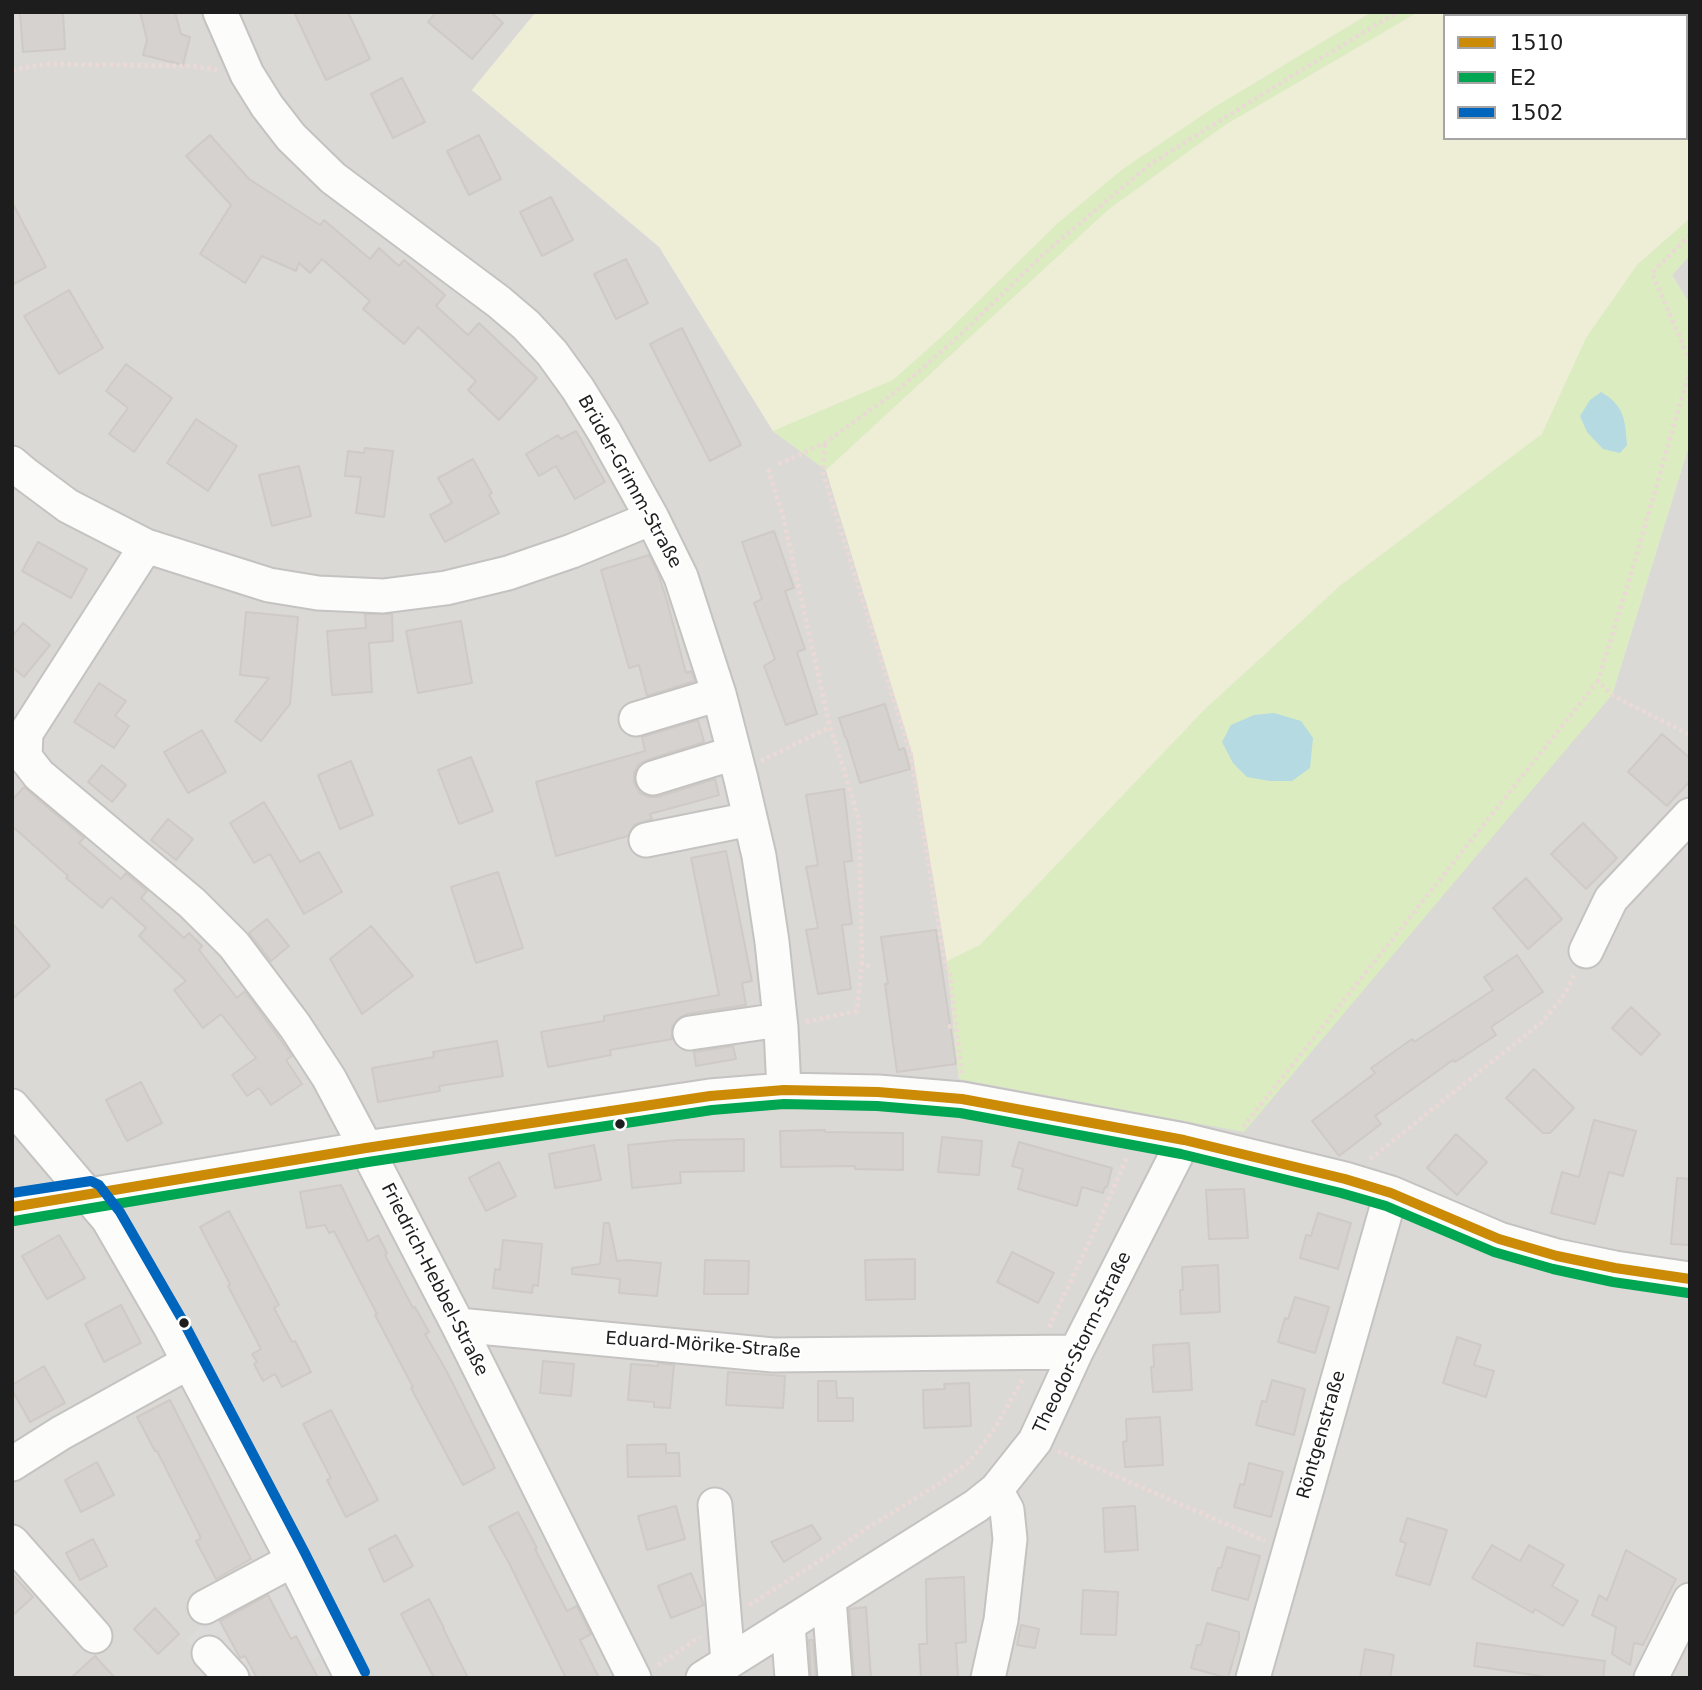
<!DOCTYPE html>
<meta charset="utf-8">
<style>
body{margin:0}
#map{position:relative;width:1702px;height:1690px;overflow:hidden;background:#ece9e4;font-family:"DejaVu Sans",sans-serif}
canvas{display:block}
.frame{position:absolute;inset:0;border:14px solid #1d1d1d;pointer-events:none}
.legend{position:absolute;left:1443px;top:14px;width:245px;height:126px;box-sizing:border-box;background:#fff;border:2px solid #a5a5a5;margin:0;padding:9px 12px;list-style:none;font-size:21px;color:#1d1d1d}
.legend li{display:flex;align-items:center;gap:14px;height:35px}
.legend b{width:35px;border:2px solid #a5a5a5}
</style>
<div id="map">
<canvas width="1702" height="1690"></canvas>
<div class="frame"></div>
<ul class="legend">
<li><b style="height:9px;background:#cb8b06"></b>1510</li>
<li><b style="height:9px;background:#00a651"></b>E2</li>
<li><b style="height:9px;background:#0065bd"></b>1502</li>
</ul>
</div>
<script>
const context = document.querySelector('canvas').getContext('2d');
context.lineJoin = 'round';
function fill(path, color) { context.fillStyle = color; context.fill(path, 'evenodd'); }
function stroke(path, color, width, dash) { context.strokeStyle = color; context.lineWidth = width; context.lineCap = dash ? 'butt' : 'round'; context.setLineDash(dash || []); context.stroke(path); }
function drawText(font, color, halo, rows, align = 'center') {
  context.font = font + ' "DejaVu Sans",sans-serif'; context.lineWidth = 5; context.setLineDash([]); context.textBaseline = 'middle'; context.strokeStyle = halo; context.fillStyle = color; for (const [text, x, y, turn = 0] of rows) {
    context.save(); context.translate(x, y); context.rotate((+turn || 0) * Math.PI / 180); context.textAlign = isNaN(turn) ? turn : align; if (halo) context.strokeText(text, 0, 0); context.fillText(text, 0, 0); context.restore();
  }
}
const residential = new Path2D(`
 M12,12H536L472,90L659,247L773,431L826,470L913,756L947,961L959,1079L1612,695L1690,442V1678H12Z
 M1690,255V305L1672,275Z`);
const farmland = new Path2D(`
 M536,12H1372L1213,108L949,330L893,380L773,431L659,246L472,90Z
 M1418,12H1690V218L1637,265L1586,338L1543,434L1341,585L1206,708L980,945L947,961L913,756L826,470L1109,209L1225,125ZM1445,16H1686V138H1445Z`);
const grass = new Path2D(`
 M1372,12H1418L1225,125L1109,209L826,470L773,431L893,380L949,330L1058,223L1123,169L1213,108Z
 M1690,218V255L1672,275L1690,305V442L1612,695L1244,1132L959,1079L947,961L980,945L1206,708L1341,585L1542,434L1586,338L1637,265Z`);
const parking = new Path2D(`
 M278,1576L319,1656L309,1661L296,1636L291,1639L262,1585Z
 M215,1610L240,1658L245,1656L257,1678H223L187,1640Z`);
const water = new Path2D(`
 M1601,392C1625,406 1625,420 1627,445L1620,453L1603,449L1587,432L1580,416L1590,400Z
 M1274,713L1301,721L1313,738L1310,768L1292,781H1270L1247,777L1233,763L1222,742L1231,725L1254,715Z`);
const building = new Path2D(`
 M20,12H63L65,49L23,52Z
 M140,12H175L181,34L190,37L183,65L143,55L147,40Z
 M294,12H348L370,59L326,80Z
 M436,12H491L503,23L472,59L428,22Z
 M402,78L425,122L393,138L371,94Z
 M210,135L249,179L320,225L324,220L370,259L379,248L399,266L404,260L445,295L436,306L468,335L479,323L537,378L499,420L468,390L476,381L418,327L404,344L363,309L370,301L322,259L310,273L299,263L296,271L262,256L245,283L200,254L231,205L186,156Z
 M479,135L501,179L469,195L447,151Z
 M551,197L573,240L542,256L520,212Z
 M12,202L46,267L12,285Z
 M626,259L648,303L616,319L594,274Z
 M69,290L103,348L59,374L24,316Z
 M682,328L741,445L710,461L650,344Z
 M126,364L172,398L134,452L109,434L128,408L106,391Z
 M196,419L237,446L208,491L167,463Z
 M576,431L605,482L575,499L556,466L539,476L526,454L558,435L561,439Z
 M365,448L393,451L384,517L356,513L361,477L345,476L348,451L364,453Z
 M473,459L492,493L489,495L499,513L445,542L430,515L452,503L438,478Z
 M299,466L311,516L272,526L259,475Z
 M774,531L794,588L785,591L805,649L797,652L817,714L786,725L764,666L775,659L754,603L762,599L742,542Z
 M38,542L87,569L71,598L22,571Z
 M649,555L658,573L667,601L686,673L691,671L695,681L647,696L639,665L629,668L601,570Z
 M246,612L298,617L290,704L261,741L235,721L269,678L240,675Z
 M365,614H392L393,641L369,643L372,692L332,695L327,631L366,628Z
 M461,621L472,683L418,693L406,631Z
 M23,623L50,645L24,677L12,667V637Z
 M99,683L126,701L115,716L129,726L114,748L74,722Z
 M885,704L899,750L904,748L910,769L860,783L846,737H845L839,718Z
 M698,720L704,742L647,760L638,765L634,773V783L640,793L648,797H658L715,779L719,795L650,814L652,819L634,825L628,836L556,856L536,782L645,751L642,737Z
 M202,730L226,772L188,793L164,752Z
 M1662,734L1690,758V781L1667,806L1628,772Z
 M471,757L493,811L459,824L438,770Z
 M351,761L373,815L340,829L318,775Z
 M102,765L126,785L112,802L88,782Z
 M24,787L84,838L79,843L121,879L126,873L147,891L141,898L184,938L189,933L202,946L199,950L237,998L245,991L292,1056L286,1060L302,1084L271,1105L259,1088L247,1096L232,1075L256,1058L221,1014L203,1028L174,990L186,981L139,936L146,928L111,897L102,908L66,878L68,876L12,826V800Z
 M844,789L852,861L844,862L852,924L842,925L851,989L818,994L806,930L818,928L806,867L818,865L806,795Z
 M264,802L300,862L319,852L342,892L304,914L270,854L254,863L230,823Z
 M168,819L193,839L176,860L151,840Z
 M1583,823L1617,858L1586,889L1551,854Z
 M726,851L752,981L742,983L746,1005L687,1014L679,1018L672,1027V1039L610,1050L611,1055L548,1067L541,1032L604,1021V1016L719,995L691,858Z
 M498,872L523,948L476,963L451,887Z
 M1526,878L1562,919L1528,949L1493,908Z
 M267,919L289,946L271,961L249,933Z
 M12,923L50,966L12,999Z
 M371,926L413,976L362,1014L330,959Z
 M936,930L956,1064L897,1072L885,984H888L881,937Z
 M1517,955L1543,992L1491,1027L1496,1035L1455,1062L1453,1060L1375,1116L1381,1124L1339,1156L1312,1121L1375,1073L1371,1068L1412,1039L1414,1042L1493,990L1484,977Z
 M1631,1007L1660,1034L1641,1055L1612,1028Z
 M497,1041L503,1076L439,1086L440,1091L378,1102L372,1068L434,1057L433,1052Z
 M733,1046L736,1059L696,1066L694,1052Z
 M1534,1069L1574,1108L1550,1133H1543L1506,1098Z
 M141,1082L162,1123L127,1141L106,1100Z
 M1594,1120L1636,1131L1623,1176L1609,1172L1595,1224L1551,1213L1562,1172L1579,1177Z
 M825,1130V1132L903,1133V1170L855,1169V1166L781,1167L780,1131Z
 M1456,1134L1487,1162L1457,1195L1427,1168Z
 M942,1137L982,1141L979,1175L938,1172Z
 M744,1139V1171L680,1172L681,1183L632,1188L628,1145L677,1140Z
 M1019,1142L1112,1168L1107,1187H1105L1103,1193L1082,1187L1077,1206L1018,1189L1023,1169L1012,1166Z
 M594,1145L601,1180L555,1188L549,1154Z
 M499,1162L516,1196L486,1211L469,1178Z
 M1677,1178L1690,1179V1245L1671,1244Z
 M341,1185L368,1241L378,1235L387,1253L385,1255L413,1308L415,1307L429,1332L425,1334L446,1370L495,1468L463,1485L411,1388L413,1387L375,1315L377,1314L334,1231L329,1233L325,1225L307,1228L300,1192Z
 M1244,1189L1248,1238L1209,1239L1206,1190Z
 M229,1211L279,1305L274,1308L292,1342L295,1341L311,1372L282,1387L275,1374L263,1381L254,1364L257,1362L252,1354L261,1349L228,1286L230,1284L200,1227Z
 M1318,1213L1351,1223L1338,1269L1300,1258L1306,1235L1311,1236Z
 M604,1223H609L617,1261L627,1260L661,1263L657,1296L619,1293L620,1279L572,1274V1268L600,1264Z
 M59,1235L85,1278L47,1299L22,1256Z
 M503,1240L542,1244L538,1286L533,1285L532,1293L493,1288L495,1269L500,1270Z
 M1012,1252L1054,1273L1038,1303L997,1282Z
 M915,1259V1299L866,1300L865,1260Z
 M705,1260L749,1261L748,1294H704Z
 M1218,1265L1220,1312L1181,1314L1180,1290H1183L1182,1267Z
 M1295,1297L1329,1307L1315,1353L1278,1342L1285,1318L1288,1319Z
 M121,1305L141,1343L104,1362L85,1324Z
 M1457,1337L1481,1345L1474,1365L1494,1371L1486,1397L1443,1383Z
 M1189,1343L1192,1390L1153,1392L1151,1367H1154L1153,1345Z
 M543,1361L574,1364L571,1396L540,1393Z
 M658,1363L674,1365L670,1408L654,1407V1402L628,1400L631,1364L658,1366Z
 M44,1366L65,1403L30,1422L12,1390V1385Z
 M728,1372L785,1376L783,1408L726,1405Z
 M1272,1380L1305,1389L1294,1435L1256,1425L1262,1401L1266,1402Z
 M818,1381H836L837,1398H853V1421H818Z
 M969,1383L971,1426L924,1428L923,1390L945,1389L944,1384Z
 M170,1400L251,1559L216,1579L196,1541L201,1538L157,1451H155L137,1417Z
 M331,1410L378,1500L346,1517L327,1480L331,1478L303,1424Z
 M1160,1417L1163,1465L1125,1467L1123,1442L1127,1441L1126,1419Z
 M666,1444V1453H679L680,1476L628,1477L627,1445Z
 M97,1462L114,1495L81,1512L65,1480Z
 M1249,1463L1283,1472L1271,1517L1234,1507L1240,1484L1244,1485Z
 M676,1506L685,1539L647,1550L638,1516Z
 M1135,1506L1138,1550L1105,1552L1103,1508Z
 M518,1512L537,1548L535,1549L567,1611L577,1606L591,1634L580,1640L599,1678H566L509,1563L489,1527Z
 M1407,1518L1447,1530L1430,1585L1396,1575L1406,1543L1400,1541Z
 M812,1525L821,1539L784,1562L771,1542Z
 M396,1535L413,1566L384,1582L369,1549Z
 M93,1539L107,1566L80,1580L66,1553Z
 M1492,1545L1520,1561L1529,1545L1564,1565L1552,1586L1578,1601L1563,1626L1535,1609L1533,1613L1472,1578Z
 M1227,1547L1260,1556L1248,1600L1212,1590L1218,1568H1221Z
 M1626,1550L1676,1579L1643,1645L1634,1643L1630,1665L1612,1654L1616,1627L1592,1615L1599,1595L1607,1600Z
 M691,1573L704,1605L671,1618L658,1586Z
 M12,1574L33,1597L12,1616Z
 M964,1577L966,1642L956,1643L958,1678H921L919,1644H927L926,1579Z
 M1083,1590L1118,1592L1116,1635L1081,1634Z
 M268,1595L291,1639L296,1636L318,1678H257L245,1656L240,1658L220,1621Z
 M429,1599L444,1628H443L468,1678H434L401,1614Z
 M866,1607L871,1678H854L849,1609Z
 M155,1608L179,1634L158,1654L134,1629Z
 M1207,1623L1239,1632V1640L1228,1678L1191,1668L1197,1645H1201Z
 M1021,1625L1039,1629L1035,1648L1017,1645Z
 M809,1640H813L816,1678H811Z
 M1477,1643L1605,1661L1603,1678H1554L1474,1666Z
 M1365,1649L1394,1655L1390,1678H1360Z
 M95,1656L115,1678H71Z`);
const path = new Path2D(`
 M12,70L46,64L192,66L217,70
 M1690,235L1652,273L1690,361
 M1690,370L1633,567L1598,681L1612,695L1690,735
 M825,444L823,473L911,755L944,959L950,975L962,1075
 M779,464L825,443L899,389L962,333L1048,250L1152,163L1313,63L1397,12
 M768,469L783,517L830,727L839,754L859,820L862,963L872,967
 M761,761L830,727
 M806,1022L857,1011L862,963
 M948,1027L956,1025
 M1243,1127L1598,681
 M1370,1159L1542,1022L1562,998L1575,974
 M1049,1327L1101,1217L1127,1157
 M1058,1451L1265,1541
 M749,1605L832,1553L864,1530L937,1485L969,1462L993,1431L1023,1379
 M658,1665L700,1637`);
const minor = new Path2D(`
 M220,12L247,74L267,106L291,137L333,178L499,302L526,325L552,353L578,389L605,433L652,518L681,577L719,694L741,779L759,856L772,942L781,1028L784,1090
 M12,463L25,474L68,506L146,546L269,585L318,593L383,596L446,588L508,573L572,551L652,518
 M146,546L26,733L25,757L39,775L192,903L234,945L295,1026L329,1078L366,1148L458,1325L634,1678
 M636,719L719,694
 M653,778L734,753
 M646,840L750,819
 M1586,951L1611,899L1690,815
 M690,1033L780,1020
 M12,1106L108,1219L171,1328L293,1560L352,1678
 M12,1207L89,1195L366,1148L710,1096L784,1090L878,1092L962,1099L1184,1140L1345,1179L1391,1193L1499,1239L1557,1256L1615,1268L1690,1279
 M458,1325L773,1355L1076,1352
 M12,1464L61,1433L189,1362
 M715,1505L728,1662
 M12,1542L95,1636
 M829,1599L835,1678
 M205,1607L293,1560
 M788,1624L792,1678
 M209,1653L232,1678
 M703,1678L976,1506L996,1490L1035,1441L1076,1352L1184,1140
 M988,1678L1001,1620L1010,1539L1007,1510L996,1490
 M1253,1678L1391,1193
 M1651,1678L1690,1600`);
const bus1 = new Path2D(`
 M12,1207L366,1148L710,1096L784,1090L878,1092L962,1099L1184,1140L1345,1179L1391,1193L1499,1239L1557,1256L1615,1268L1690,1279`);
const bus2 = new Path2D(`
 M14,1221L368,1162L712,1110L784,1104L877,1106L960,1113L1181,1154L1341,1193L1386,1206L1494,1252L1553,1269L1613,1282L1688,1293`);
const bus3 = new Path2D(`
 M12,1193L91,1181L99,1185L120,1212L183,1321L305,1553L365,1672`);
const markers = [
 [620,1124,6,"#1d1d1d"],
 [184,1323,6,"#1d1d1d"]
];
const streetNames = [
 ["Brüder-Grimm-Straße",629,482,61],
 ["Friedrich-Hebbel-Straße",434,1280,63],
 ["Theodor-Storm-Straße",1083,1343,-64],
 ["Eduard-Mörike-Straße",703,1346,4],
 ["Röntgenstraße",1322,1435,-74]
];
fill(residential, '#dbd9d6');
fill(farmland, '#eeedd6');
fill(grass, '#daecc0');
fill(parking, '#dcdbd9');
fill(water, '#b5dae1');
fill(building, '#d6d2cf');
stroke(building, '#cfcac6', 2);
stroke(minor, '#c4c3c1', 37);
stroke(path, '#ebd9d6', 4.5, [3.5, 3.5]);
stroke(minor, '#fcfcfb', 33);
stroke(bus1, '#cb8b06', 10);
stroke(bus2, '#00a651', 10);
stroke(bus3, '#0065bd', 10);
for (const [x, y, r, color] of markers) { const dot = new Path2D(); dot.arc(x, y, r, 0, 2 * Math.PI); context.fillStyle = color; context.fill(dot); stroke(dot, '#fff', 2.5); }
drawText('18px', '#1d1d1d', '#fff', streetNames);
</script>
